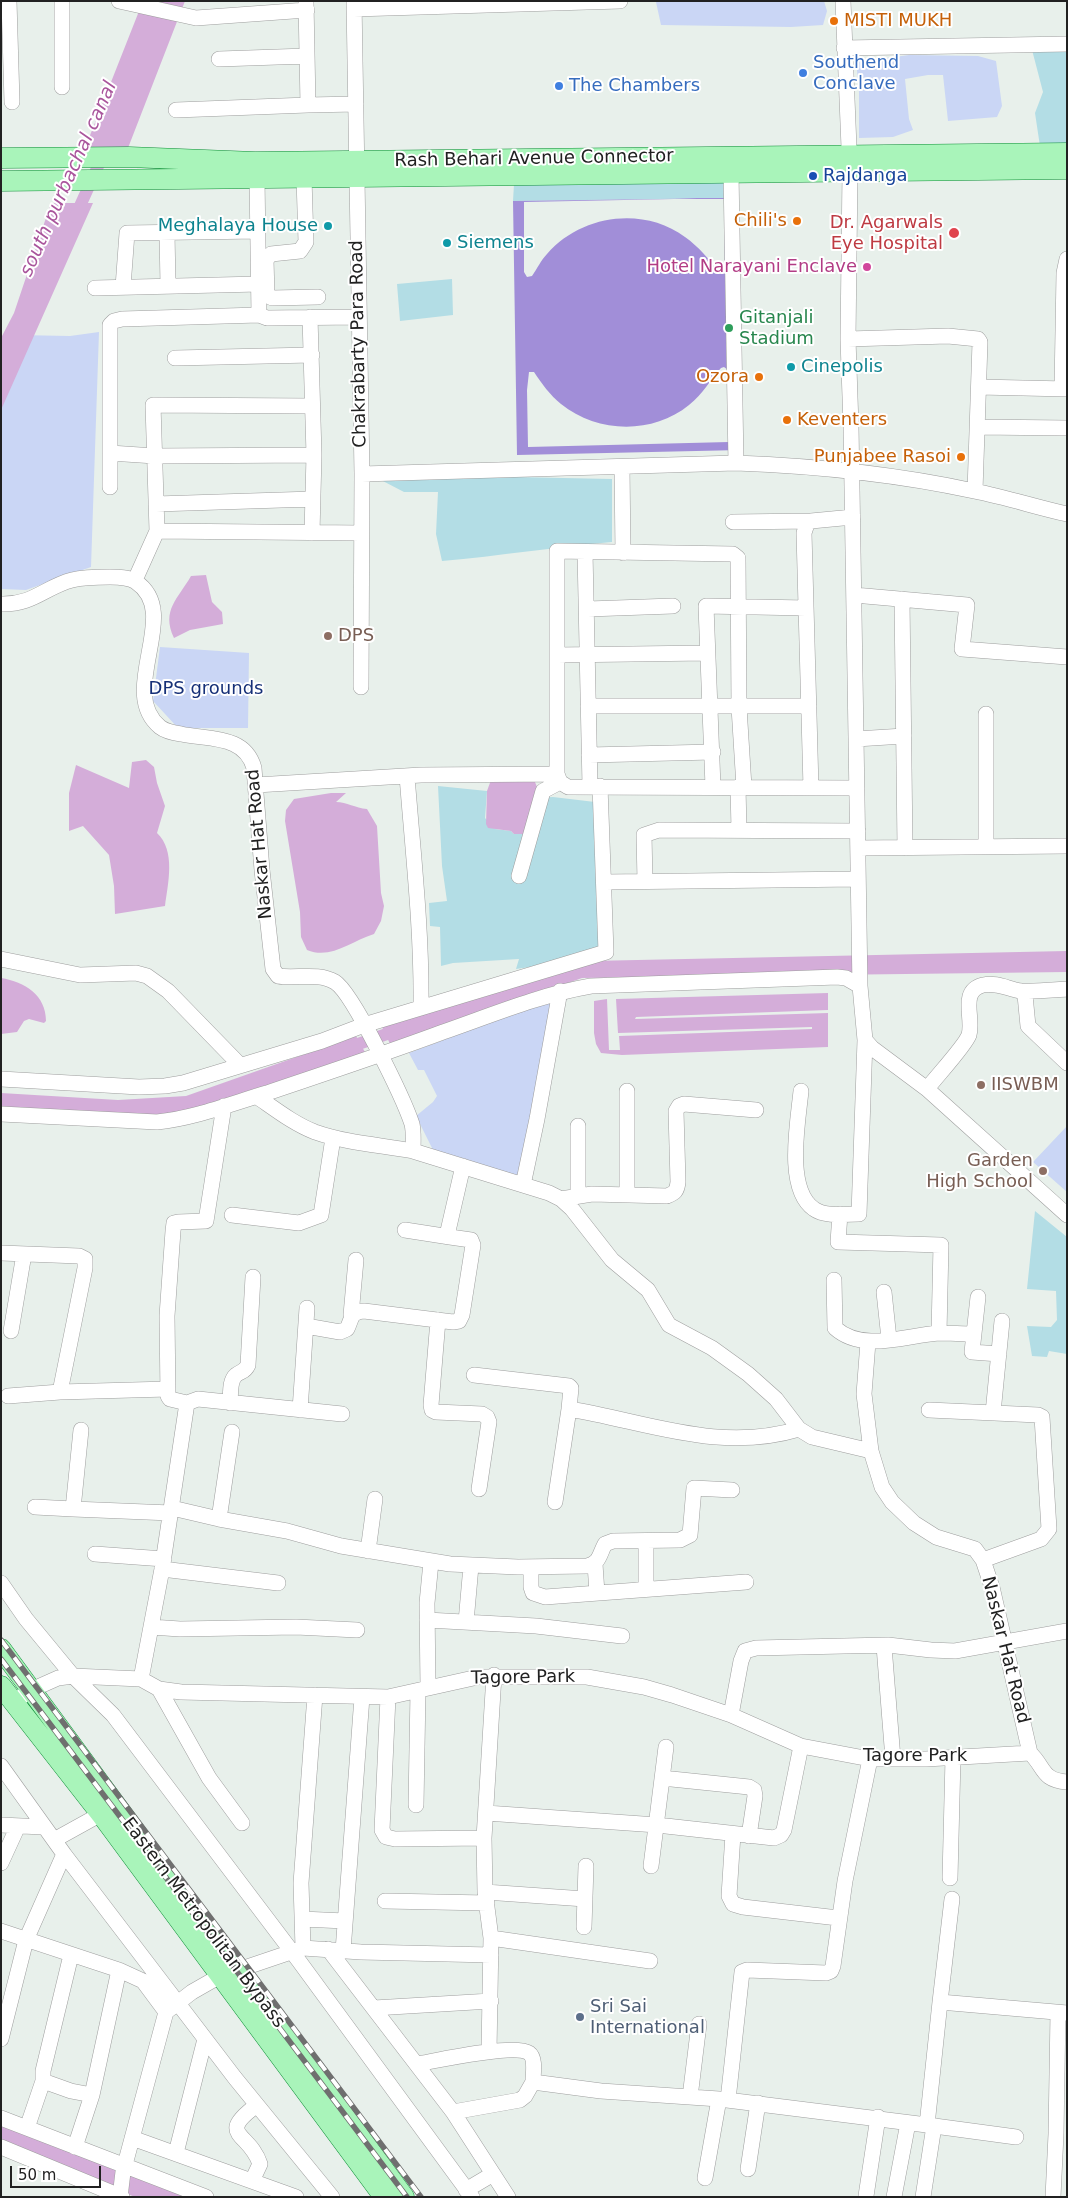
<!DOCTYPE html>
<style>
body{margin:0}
#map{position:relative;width:1068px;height:2198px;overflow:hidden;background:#e8f0eb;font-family:"DejaVu Sans",sans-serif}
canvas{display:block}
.frame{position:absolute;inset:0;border:2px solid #212121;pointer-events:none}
.scale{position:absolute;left:10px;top:2166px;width:91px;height:22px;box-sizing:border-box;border:2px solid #212121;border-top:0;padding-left:6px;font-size:15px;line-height:18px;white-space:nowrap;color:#212121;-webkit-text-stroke:4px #fff;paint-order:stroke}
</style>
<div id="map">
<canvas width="1068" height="2198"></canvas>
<div class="frame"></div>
<div class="scale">50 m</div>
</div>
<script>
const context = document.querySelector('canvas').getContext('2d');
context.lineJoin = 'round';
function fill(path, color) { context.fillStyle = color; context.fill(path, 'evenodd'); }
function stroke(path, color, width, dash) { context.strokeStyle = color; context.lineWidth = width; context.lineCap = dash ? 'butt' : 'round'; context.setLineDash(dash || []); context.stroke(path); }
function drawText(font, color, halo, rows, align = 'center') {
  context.font = font + ' "DejaVu Sans",sans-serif'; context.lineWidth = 4; context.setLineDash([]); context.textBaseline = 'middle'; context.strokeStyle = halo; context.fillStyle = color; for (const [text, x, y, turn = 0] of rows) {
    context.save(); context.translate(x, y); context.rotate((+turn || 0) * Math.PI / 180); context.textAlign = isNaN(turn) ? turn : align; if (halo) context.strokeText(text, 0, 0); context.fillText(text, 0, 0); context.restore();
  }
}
const grass = new Path2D(`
 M1031,46H1067V153H1041L1035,113L1043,92Z
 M735,180L731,198L513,201L514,184Z
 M452,279L453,315L400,321L397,284Z
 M514,477L612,479V542C555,547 499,556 442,561L436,534L438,492H404L379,479Z
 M438,786L487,791L485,818L495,829L511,831L514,834L536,798L553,797L595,802L601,957L516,969L519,959L453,963L441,966L440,927L430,926L429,903L447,901L442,866Z
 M1035,1211L1067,1237V1354L1049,1351L1047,1357L1032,1356L1027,1326L1051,1327L1057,1320L1056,1291L1027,1289Z`);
const park = new Path2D(`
 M713,1H824L827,11L823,25L791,27L661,25L656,2Z
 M909,55L978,56L996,61L1002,106L997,117L948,121L943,75H928L905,79L909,119L913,130L893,137L859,138V92L856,60L865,61Z
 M99,332L91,567L26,590L1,589V368L17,335L70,336Z
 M160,647L249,653L248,728H178L153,701Z
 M552,999L520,1179L434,1152L416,1116L433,1102L437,1096L424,1070H418L409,1053Z
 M1067,1126V1192L1033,1162Z`);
const pitch = new Path2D(`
 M731,198L741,450L517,455L513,201ZM724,198L725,271L722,273H719C709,259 699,247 685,237C643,206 581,215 547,254C541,260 537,269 532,276L527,277L524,272V202ZM724,367L728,370L729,442L528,447L527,390L529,372H534C542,384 550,395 561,404C597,433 652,435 689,405C704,393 709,381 721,368Z`);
const water = new Path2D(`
 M143,1H185L128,148H85Z
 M51,203H93L1,410V338L14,313Z
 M206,575L212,602L222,612L223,624L190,630L174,638C161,610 178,599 191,576Z
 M146,760L154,767L157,783L165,806L157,833C176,851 168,883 165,906L115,914L114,886L109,855L83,826L69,831V793L76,765L129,788L132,762Z
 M491,780L535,782L537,787L524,834H514L511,831L488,828L486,824L487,791Z
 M331,793H346L336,802C347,802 355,808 367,809L377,826L381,893L384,906L381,921L374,934C351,941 331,960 307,950L301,937L300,912L285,821L286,810L294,799Z
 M1067,951V972L582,978L391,1046L382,1027L590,961Z
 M1,978C25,982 46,995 46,1021L44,1023L29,1019L24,1021L17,1032L1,1034Z
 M828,993V1010L636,1017L635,1019L828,1013V1047L622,1055L601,1053L596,1044L594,1033V1001L607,999L609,1050H620L619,1036L812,1029V1027L618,1033L616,999Z
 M356,1036L366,1054L159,1120L1,1111V1093L118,1100L186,1096Z
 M1,2122L190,2197H135L1,2143Z`);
const canal = new Path2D(`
 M75,217L104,153
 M344,1049L401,1029`);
const minor = new Path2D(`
 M9,1L12,102
 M62,1V87
 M119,1L196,18L307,10
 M354,1L362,474L361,687
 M843,1L850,172L848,339L851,426L860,986L865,1040L872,1048L927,1089L1067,1215
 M306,2L308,105L356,104
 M354,9L620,1
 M844,48L1067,44
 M219,59L307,56
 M176,110L308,105
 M731,173L736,463
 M257,178L259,315L267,318L358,317
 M304,178L306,242L300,251L271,254L266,260L267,295L272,298L318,297
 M167,233L168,285
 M123,287L127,233L258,231
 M95,288L259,284
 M310,317L314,455L312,533
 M848,339L948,336L978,339L980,342L975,491
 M175,358L312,355
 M979,387L1067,389
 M1062,389L1064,273L1067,259
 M978,427L1067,428
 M110,453L155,456L314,455
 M622,467L623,553
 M362,474L736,463C816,466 896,474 974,491C1005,497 1036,507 1067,514
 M110,487V325L114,321L122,319L259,315
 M156,504L313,499
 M733,522L811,521
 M157,531L361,533
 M585,552L590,786
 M135,580L157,531L153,405L312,406
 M854,595L967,605L962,649L1067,657
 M902,599L905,848
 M1,604C33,605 45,587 72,580C84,577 98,577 110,577C118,577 129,577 136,582C183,613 116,691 160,727C165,731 174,733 181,734C210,740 245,735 254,768L262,870L273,969L278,976C296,979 318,972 335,982C353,993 404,1100 412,1124C414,1132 413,1143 413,1151L549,1193L561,1199L572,1209L612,1260L648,1290L669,1325L712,1348L748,1374L776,1399L799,1429L812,1437L871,1451
 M588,609L673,606
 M557,655L707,653
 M588,706H809
 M986,714V847
 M856,739L904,736
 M589,755L713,752
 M407,776C413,853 422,931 421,1008
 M256,785L421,775L557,774
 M713,787L706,606L806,608
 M738,787L739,830
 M744,787L739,707L738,558L733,554L557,551V774L560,782L568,787L857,788
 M811,788L804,533L807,524L811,521L853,517
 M858,848L1067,846
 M519,876L543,791L560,782
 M645,881L644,835L659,830L858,831
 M605,882L858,879
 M1,959L80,975L136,973L147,976L168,991L239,1064
 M1020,991L1025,995L1028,1026L1067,1063
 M1,1079L139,1087L165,1086L183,1083L322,1041L364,1025L606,952L600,786
 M927,1089C935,1078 965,1046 969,1035C974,1018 959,991 983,985C997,982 1008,989 1021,991C1035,992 1052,990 1067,989
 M627,1091V1195
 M801,1091C798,1122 785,1189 814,1209C825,1217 846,1214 859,1214L865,1040
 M256,1096C275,1109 294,1124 315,1132C346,1143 381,1145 413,1151
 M1,1114L157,1122C195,1118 230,1104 267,1093C326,1073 384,1054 443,1032C492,1015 539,995 591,986L837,977L846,978L860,986
 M523,1185L537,1119L560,991
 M578,1196V1126
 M561,1199L592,1194L667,1196C675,1193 677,1191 678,1182L676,1111L679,1106L684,1104L756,1110
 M840,1214L838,1242L941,1245L939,1333
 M232,1215L299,1223L321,1215L333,1138
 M405,1230L450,1237
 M1,1253L79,1256L85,1259V1268L60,1392
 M834,1280L835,1328C863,1353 906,1335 939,1333C951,1333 962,1334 974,1334
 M884,1292L889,1339
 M978,1297L972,1352L999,1354
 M351,1315L356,1260
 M438,1320L431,1405L432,1410L436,1412L482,1414L487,1417L489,1422L479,1489
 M306,1326L340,1332L347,1329C352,1319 350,1312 364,1311L453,1322L459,1321L462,1315L473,1245L471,1240L450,1237L448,1231L463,1166
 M11,1331L24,1254
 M868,1342L864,1394L871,1451L882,1487L892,1502L914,1523L936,1537L975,1549L983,1560L992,1587L1030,1753C1045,1767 1041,1780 1067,1782
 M474,1375L569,1386L571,1388L569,1409
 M8,1396L60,1392L168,1389
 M187,1403L170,1399L168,1396L167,1316L173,1231L174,1223L178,1222L206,1221L224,1106
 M230,1403C231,1395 229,1381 236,1375C241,1371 245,1372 248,1365L253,1277
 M300,1410L307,1308
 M929,1410L1038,1415L1042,1417L1049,1529L1041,1539L983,1560
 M993,1413L1002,1321
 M81,1430L73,1509L171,1513
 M555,1502L569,1409C648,1422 719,1453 799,1429
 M35,1507L73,1509
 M172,1508L219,1519L287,1531L341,1546L450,1564L518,1567L587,1566C600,1563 599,1555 605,1544L613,1541L680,1540L690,1535L694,1488L732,1490
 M219,1519L232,1432
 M646,1541V1589
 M368,1551L375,1499
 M95,1554L164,1559
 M595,1564L597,1593
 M531,1567V1587L533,1593L545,1597L746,1582
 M162,1569L278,1583
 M1,1583L26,1619L73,1676L113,1715L299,1961L472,2197
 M427,1620L536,1626L622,1636
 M466,1622L471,1566
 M151,1627L180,1629L296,1627L357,1630
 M884,1646L893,1759
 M141,1679L162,1569L187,1403L198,1399L342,1414
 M428,1688L427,1603L431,1562
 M159,1689L209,1778L242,1823
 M388,1697L382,1830L386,1837L395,1839L484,1838
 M14,1702L31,1690L58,1678L73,1676L141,1679L159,1689L181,1692L388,1697L478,1677H587L644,1687L672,1695L731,1715L801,1746L870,1759H926L1030,1753
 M731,1715L741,1661L745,1651L756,1648L888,1645L931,1650L955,1651L1067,1631
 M1,1766L54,1840L101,1814
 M662,1778L749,1787L754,1790L755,1796L749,1836
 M416,1805L418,1691
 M486,1813L657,1825L774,1838L781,1835L784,1830L801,1746
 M1,1825L43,1827
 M733,1834L729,1896L733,1904L743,1907L838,1918
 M64,1854L235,2078L332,2197
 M1,1863L18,1826
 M651,1866L666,1747
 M950,1878L953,1758
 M485,1892L585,1899
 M385,1901L487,1903
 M302,1919L345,1921
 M584,1927L586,1866
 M1,1931L119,1970L143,1981L166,2012
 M491,1938L650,1961
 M303,1948L301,1883L315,1695
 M328,1949L453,2112L508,2197
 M343,1951L362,1697
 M71,1955L43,2071V2081L71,2091L92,2095L119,1970
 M238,1970L303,1948L361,1952L491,1955
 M940,2002L952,1899
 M374,2008L491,2001
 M1,2039L26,1940L64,1854L54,1840
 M489,2051L491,1938L485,1892L484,1838L494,1675
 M417,2064C435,2061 515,2043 529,2053C536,2058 533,2074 533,2082
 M690,2097L699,2024
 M728,2100L742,1972L747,1970L826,1973L831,1971L833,1966L845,1881L870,1759
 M453,2112L520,2100L525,2096L533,2082L601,2091L719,2099L927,2125L940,2002L1067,2013
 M1,2118L206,2197
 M927,2125L1016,2137
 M27,2128L43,2081
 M132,2138L296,2197
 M1,2147L122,2197
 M75,2147L92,2095
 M176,2153L205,2039
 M748,2169L758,2103
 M705,2178L719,2099
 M252,2181L260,2164C250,2132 215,2136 257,2105
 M466,2190L493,2174
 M866,2196L878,2117
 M120,2197L123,2172L166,2012L192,1992L220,1976
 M894,2197L908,2123
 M923,2197L934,2126
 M1053,2197L1056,2134L1058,2013`);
const major = new Path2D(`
 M1,158L129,157L255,162L1067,153
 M1,181L1067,169
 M1,1649L404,2197
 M1,1686L101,1814L384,2197`);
const rail = new Path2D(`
 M1,1640L421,2197
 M1,1659L407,2197`);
const markers = [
 [834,21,5,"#e8710a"],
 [803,73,5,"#3f7fe0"],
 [559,86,5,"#3f7fe0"],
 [813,176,5,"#1a4fb4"],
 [797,221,5,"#e8710a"],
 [328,226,5,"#0f9aa8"],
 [954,233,6,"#e0444e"],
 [447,243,5,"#0f9aa8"],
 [867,267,5,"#d1479c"],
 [729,328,5,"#2e9e5b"],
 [791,367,5,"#0f9aa8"],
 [759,377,5,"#e8710a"],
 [787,420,5,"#e8710a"],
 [961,457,5,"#e8710a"],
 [328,636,5,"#8d6e63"],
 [981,1085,5,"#8d6e63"],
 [1043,1171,5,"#8d6e63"],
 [580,2017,5,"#5c6f8a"]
];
const foodNames = [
 ["MISTI MUKH",844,21,"left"],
 ["Chili's",787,221],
 ["Ozora",749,377],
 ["Keventers",797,420,"left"],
 ["Punjabee Rasoi",951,457]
];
const shopNames = [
 ["Southend",813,63],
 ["Conclave",813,84],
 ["The Chambers",569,86]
];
const streetNames = [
 ["Rash Behari Avenue Connector",534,159,-1],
 ["Chakrabarty Para Road",359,344,-91],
 ["Naskar Hat Road",260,844,-95],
 ["Naskar Hat Road",1005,1650,76],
 ["Tagore Park",523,1678,-1],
 ["Tagore Park",915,1756],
 ["Eastern Metropolitan Bypass",203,1923,53]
];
const transitNames = [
 ["Rajdanga",823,176]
];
const healthNames = [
 ["Dr. Agarwals",943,223],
 ["Eye Hospital",943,244]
];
const cultureNames = [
 ["Meghalaya House",318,226,"right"],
 ["Siemens",457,243],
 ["Cinepolis",801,367]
];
const hotelNames = [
 ["Hotel Narayani Enclave",857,267]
];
const leisureNames = [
 ["Gitanjali",739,318],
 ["Stadium",739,339]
];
const educationNames = [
 ["DPS",338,636],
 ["IISWBM",991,1085],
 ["Garden",1033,1161,"right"],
 ["High School",1033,1182,"right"]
];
const parkNames = [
 ["DPS grounds",206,689]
];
const serviceNames = [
 ["Sri Sai",590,2007],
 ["International",590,2028]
];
const waterNames = [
 ["south purbachal canal",69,179,-66]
];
fill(grass, '#b3dde5');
fill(park, '#cad6f5');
fill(pitch, '#a18ed8');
fill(water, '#d4add9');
stroke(canal, '#d4add9', 12);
stroke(minor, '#9e9e9e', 16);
stroke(major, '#0e8f37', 21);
stroke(minor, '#fff', 15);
stroke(major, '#a9f4ba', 20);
stroke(rail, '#6f6f6f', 5.5);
stroke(rail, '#fff', 4, [11]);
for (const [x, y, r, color] of markers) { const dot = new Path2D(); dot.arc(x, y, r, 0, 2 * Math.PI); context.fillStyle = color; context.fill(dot); stroke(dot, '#fff', 2); }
drawText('18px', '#c56008', '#fff', foodNames, 'right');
drawText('18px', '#366cbe', '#fff', shopNames, 'left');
drawText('18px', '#212121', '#fff', streetNames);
drawText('18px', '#164399', '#fff', transitNames, 'left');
drawText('18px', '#be3a42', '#fff', healthNames, 'right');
drawText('18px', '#0d838f', '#fff', cultureNames, 'left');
drawText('18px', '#b23c85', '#fff', hotelNames, 'right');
drawText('18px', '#27864d', '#fff', leisureNames, 'left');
drawText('18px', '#785e54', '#fff', educationNames, 'left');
drawText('18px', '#163077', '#fff', parkNames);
drawText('18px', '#4e5e75', '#fff', serviceNames, 'left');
drawText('italic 19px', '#a9559c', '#fff', waterNames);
</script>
